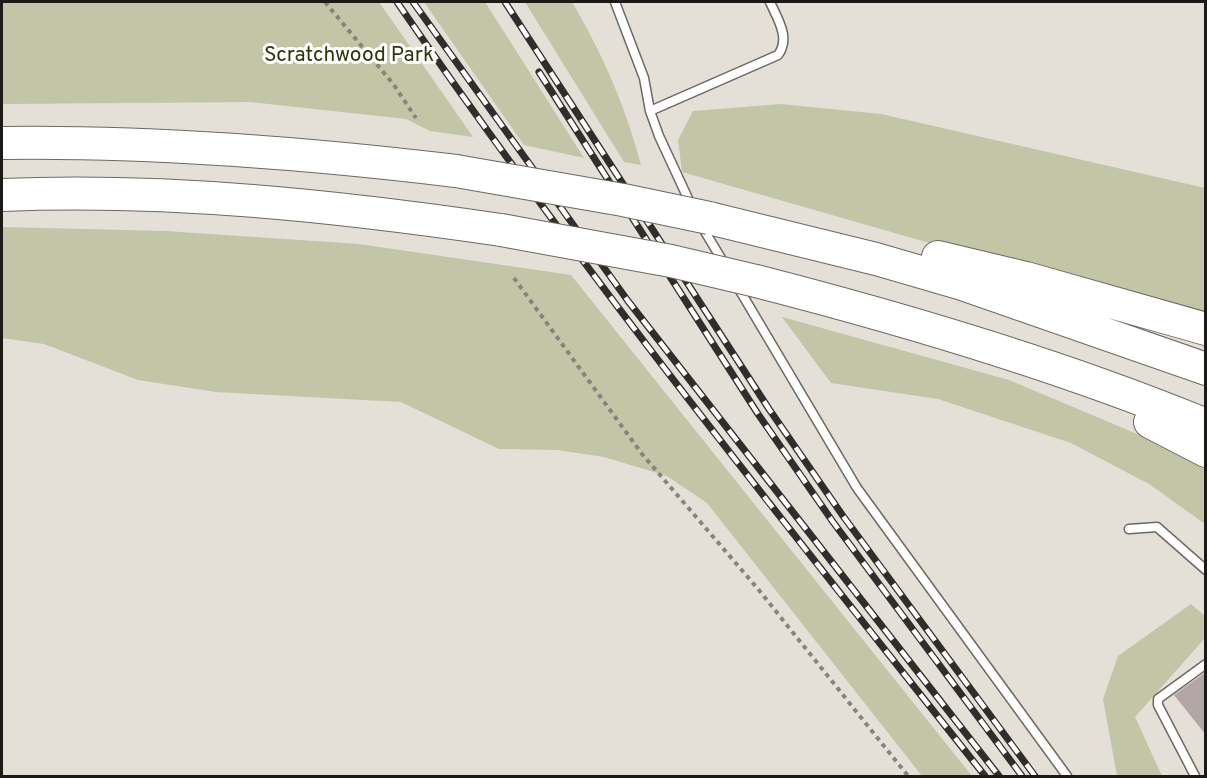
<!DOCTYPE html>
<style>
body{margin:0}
#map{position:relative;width:1207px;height:778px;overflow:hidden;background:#e4dfd7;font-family:Overpass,sans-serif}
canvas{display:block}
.frame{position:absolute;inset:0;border:3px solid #1b1a17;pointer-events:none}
</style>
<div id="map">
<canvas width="1207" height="778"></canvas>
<div class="frame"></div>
</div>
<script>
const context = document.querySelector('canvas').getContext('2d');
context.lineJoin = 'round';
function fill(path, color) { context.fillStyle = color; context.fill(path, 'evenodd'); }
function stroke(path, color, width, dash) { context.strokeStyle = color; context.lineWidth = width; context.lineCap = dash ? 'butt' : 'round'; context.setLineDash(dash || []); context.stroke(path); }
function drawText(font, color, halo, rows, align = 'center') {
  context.font = font + ' Overpass,sans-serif'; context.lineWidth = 6; context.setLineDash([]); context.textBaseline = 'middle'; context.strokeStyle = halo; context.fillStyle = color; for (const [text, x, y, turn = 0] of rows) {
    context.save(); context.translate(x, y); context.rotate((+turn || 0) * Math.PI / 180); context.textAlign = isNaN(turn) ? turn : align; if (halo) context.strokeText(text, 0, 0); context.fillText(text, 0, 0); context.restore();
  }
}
const green = new Path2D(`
 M2,2H379L473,137L430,131L406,119L250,102L2,104Z
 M424,2H485L584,158L524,145Z
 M525,2H572C603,55 625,105 641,165L624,162Z
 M781,104L881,114L1205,188V322L682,172L678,140L693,111Z
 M2,227L166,231L359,244L571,275L972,776H922L707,503L667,476L604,457L557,450L499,449L401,402L216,392L138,380L44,344L2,338Z
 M782,317L1009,380L1168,447L1205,468V524L1149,484L1071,443L938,399L831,383Z
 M1191,604L1205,616V638L1135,717L1162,776H1117L1103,699L1118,656Z`);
const building = new Path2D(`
 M1206,672V735L1174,695Z`);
const path = new Path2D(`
 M325,2L394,85L416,118
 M514,278L642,454L758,589L908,776`);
const lane = new Path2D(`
 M615,2L644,78L650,111L659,136L691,205
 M650,111L778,55C791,38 777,18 770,2
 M701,225L725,265
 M736,284L857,488L1067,776
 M1129,529L1157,527L1206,570
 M1195,776L1158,705V699L1206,664`);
const highway = new Path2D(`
 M2,143C154,141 305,153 456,171
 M2,195C168,188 337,206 501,230
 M709,218L876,259L962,284L1206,369
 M938,257L1026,278L1206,329
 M756,281C908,320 1060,365 1206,425
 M1150,422L1206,451`);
const rail = new Path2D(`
 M397,2C580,269 784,522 985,776
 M413,2L628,301L999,776
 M505,2L769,409L843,516L1035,776
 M539,72L758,414L833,522L1022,776`);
const highwayBridge = new Path2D(`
 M456,171L623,200L709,218
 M501,230L671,261L756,281`);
const parkNames = [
 ["Scratchwood Park",349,57]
];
fill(green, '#c2c5a6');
fill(building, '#b2a7a6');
stroke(lane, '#6d6861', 11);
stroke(highway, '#6d6861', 34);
stroke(path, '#87847e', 4, [4.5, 4.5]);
stroke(lane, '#fff', 8);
stroke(highway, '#fff', 32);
stroke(rail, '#2f2e2b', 7);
stroke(rail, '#fff', 4.5, [14]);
stroke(highwayBridge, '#6d6861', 34, []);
stroke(highwayBridge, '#fff', 32);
drawText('21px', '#313309', '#fff', parkNames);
</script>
